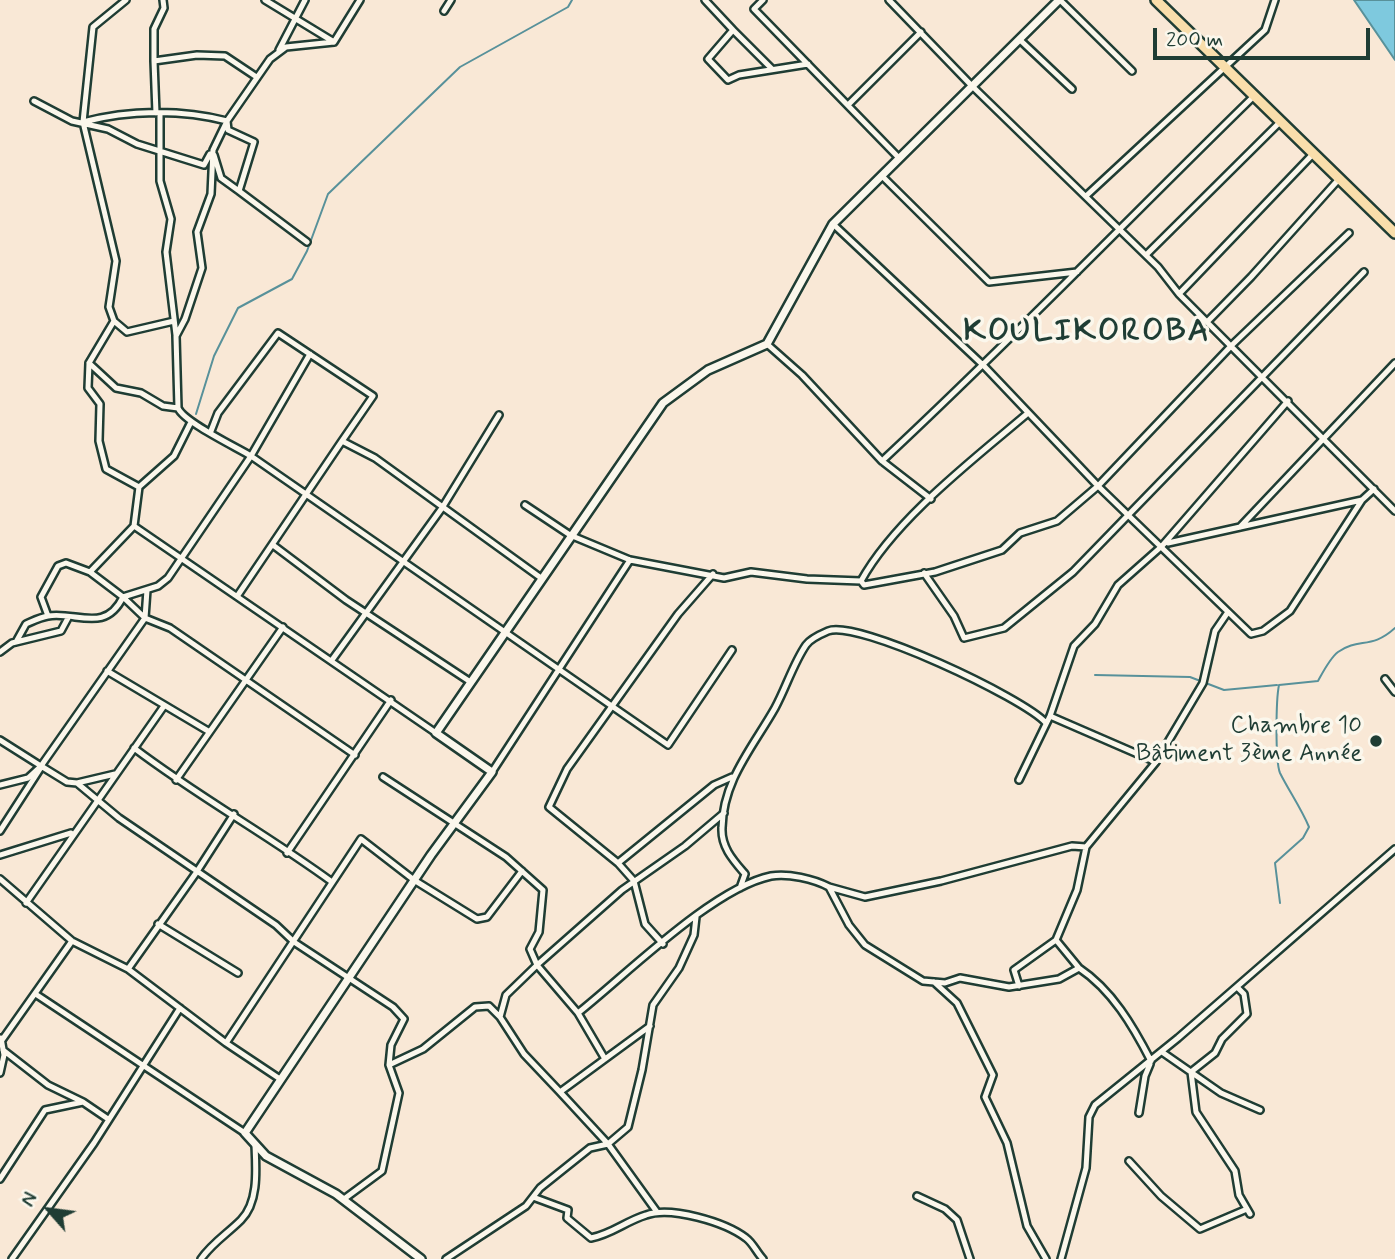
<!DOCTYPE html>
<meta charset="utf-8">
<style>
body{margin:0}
#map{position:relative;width:1395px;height:1259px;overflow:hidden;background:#f9e8d6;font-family:Mynerve,sans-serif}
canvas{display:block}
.north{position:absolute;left:14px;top:1175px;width:70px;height:70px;-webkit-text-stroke:5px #fbf7ec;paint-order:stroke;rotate:298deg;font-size:19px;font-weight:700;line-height:28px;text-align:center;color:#1f3d34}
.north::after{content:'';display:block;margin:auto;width:24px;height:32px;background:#1f3d34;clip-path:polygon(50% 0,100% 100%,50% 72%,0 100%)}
.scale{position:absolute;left:1153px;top:28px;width:217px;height:32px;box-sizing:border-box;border:4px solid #1f3d34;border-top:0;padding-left:9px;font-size:21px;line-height:24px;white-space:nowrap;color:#1f3d34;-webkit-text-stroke:5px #fbf7ec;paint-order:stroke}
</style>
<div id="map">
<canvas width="1395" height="1259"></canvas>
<div class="north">N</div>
<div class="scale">200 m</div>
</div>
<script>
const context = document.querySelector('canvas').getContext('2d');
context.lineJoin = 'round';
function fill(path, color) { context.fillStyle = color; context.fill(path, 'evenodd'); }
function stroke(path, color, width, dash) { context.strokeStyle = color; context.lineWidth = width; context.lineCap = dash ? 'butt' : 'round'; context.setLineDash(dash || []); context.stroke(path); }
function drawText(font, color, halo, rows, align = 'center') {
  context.font = font + ' Mynerve,sans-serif'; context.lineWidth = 7; context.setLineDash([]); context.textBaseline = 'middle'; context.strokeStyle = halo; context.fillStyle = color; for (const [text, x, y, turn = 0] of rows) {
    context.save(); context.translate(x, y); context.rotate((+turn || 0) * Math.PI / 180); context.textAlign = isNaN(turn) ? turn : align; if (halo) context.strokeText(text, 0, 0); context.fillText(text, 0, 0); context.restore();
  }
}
const water = new Path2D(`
 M1354,0H1395V60Z`);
const stream = new Path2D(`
 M196,414L214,356L238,308L292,279L307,251L328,194L460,67L568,7L572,0
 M1095,675L1190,677L1224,690L1277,685
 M1280,903L1275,863L1303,838L1309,827C1301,808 1289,791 1280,773C1275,761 1276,699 1279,685L1318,681C1323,672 1330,658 1338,652C1359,637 1371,650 1395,628`);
const minor = new Path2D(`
 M265,0L334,42
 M705,0L733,30L708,59L728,80L739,75L808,64
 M763,0L754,9L899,158
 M889,0L971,85L1158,267L1179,294L1395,511
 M1060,0L1132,71
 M444,11L451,0
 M733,30L772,69
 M1019,39L1072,89
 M279,50L305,0
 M154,61V29L164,8L163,0
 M34,101L72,121L108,129L137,144L204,165L210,154
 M848,105L921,32
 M156,113L154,61L197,55L225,56L255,76
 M160,113V181L171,219L166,252L176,335
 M83,122C129,110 181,109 227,121L228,130L254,142L239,191L307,242
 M214,155L221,178L239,191
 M882,176L989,282L1077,272
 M1086,196L1265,30L1275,0
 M833,224L984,366L1098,486L1251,634L1263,631L1290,611L1362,500
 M1146,255L1279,123
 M1179,294L1313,154
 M114,321L109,307L116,261L83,122L93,27L126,0
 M1207,322L1251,277L1339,179
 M767,344L802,375L882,461L931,499
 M89,363L116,388L141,393L163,406L178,408C184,422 234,446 251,456L668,745L732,650
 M178,408L176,336L185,319L202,268L197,232L211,194L213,150L227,121L270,59L286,47L334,42L360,0
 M211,431L218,413L278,333L373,396L342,441
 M882,461C1009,343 1129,218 1253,97
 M139,487L106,469L99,441L100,404L88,388L89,363L114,321L127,332L174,321
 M525,505L570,535L630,560L724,578L751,572L807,579L861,581L864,585L935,572L1002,550L1020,533L1057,521L1098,486L1232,345L1349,233
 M134,526L436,733
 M1240,527L1395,363
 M1168,543L1362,500L1374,489
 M273,545L346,600L469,681
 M90,572L123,597L158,586L168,578L251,456L310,354
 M924,573L954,616L964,638L1004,628L1073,572L1364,272
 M713,574L678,614L567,769L549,807L618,863L714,785L732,777
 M861,581C895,519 974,459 1028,413
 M238,595L342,441L375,458L541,578
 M48,616L41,597L58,566L66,563L90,572L134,526L139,487L174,456L190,424
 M16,642L26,624C33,621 41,617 48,616C76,611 105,634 123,597L145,618L147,590
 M0,652L12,643L61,631L68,618
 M332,660L442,508L499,415
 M107,671L208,731
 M1385,679L1395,692
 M1050,716L1156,762L1203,683L1215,631L1228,612
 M0,740L41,766L145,618L170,628L355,755
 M134,748C197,796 268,835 332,882
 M492,772L630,560
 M383,777L506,857L543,890L539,932L530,949L537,965L578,1013
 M176,780L283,627
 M1019,780L1050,716L1074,646L1095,624L1118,585L1162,546L1288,401
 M77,783L115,774
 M0,785L28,778L41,766L67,782L77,783L119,818L276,925L294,942L393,1007L404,1019L391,1045L389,1065L423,1049L475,1007L489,1006L500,1017
 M0,831L40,769
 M287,853L391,700
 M0,855L71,833
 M618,863L634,881L645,924L663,944
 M0,879L72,941L128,969L226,1043L280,1079
 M740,888L745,874C733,860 721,847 722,828C723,780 753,747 775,708C786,688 793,664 806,645C810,639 821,634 828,631C857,619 1024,698 1046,723
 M26,903L164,706
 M158,924L238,973
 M1056,940L1077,890L1086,847L1156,762
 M1079,968C1112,990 1133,1026 1151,1061
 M128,969L196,873L234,814
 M934,982L957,1003L993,1075L985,1097L1007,1143L1027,1226L1046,1259
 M1019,986L1014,970L1056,940L1079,968L1059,979L1009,987L960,978L945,983L923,981L865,945L849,925L829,887L865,897L941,881L1072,846L1086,847
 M1237,987L1244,994L1247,1014L1222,1039L1215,1053L1191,1072L1196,1112L1235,1171L1239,1195L1250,1214
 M37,995L245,1133
 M650,1026L560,1092L608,1144L657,1212
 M2,1040L72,941
 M226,1043L361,839L414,880L477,919L487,917L522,871
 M3,1050L48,1085L83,1102
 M1162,1052L1221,1093L1260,1110
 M605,1059L578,1013C626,975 713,888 771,876C788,873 814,879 829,887
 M0,1073L4,1055L1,1038
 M560,1092L524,1054L500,1017L506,995L537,965L622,890L685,846L724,813
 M1139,1113L1145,1076L1150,1064
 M1129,1161L1161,1196L1200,1229L1247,1209
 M0,1179L45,1110L83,1102L108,1119
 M917,1196L945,1209L957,1220L970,1259
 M533,1197L568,1210L567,1218L591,1238C612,1234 626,1221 646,1215C671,1206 725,1222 746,1238C753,1243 757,1253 763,1259
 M344,1199L382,1171L399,1093L389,1065
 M12,1259L94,1143L180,1008
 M201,1259C212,1243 227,1234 241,1220C259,1202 256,1169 255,1145
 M446,1259L526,1206L540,1188L590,1148L608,1144L628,1127L642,1070L653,1005L679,968L694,935L696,917
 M1061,1259L1086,1168L1089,1117L1095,1105L1178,1038L1395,849`);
const tertiary = new Path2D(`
 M421,1259L336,1194L266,1156L245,1133L431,855L492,772L436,733L663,403L708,370L767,344L833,224L1059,0`);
const primary = new Path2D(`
 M1156,0L1395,233`);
const markers = [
 [1376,741,7,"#1f3d34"]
];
const poiNames = [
 ["Chambre 10",1362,727],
 ["Bâtiment 3ème Année",1362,755]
];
const districtNames = [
 ["KOULIKOROBA",1087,333]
];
fill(water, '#7ec9de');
stroke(water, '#58919a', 2);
stroke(stream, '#58919a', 2);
stroke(minor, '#1f3d34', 10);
stroke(tertiary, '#1f3d34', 12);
stroke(primary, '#1f3d34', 14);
stroke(minor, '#fbf7ec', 5);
stroke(tertiary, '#fbf7ec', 7);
stroke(primary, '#f9deab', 9);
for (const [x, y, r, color] of markers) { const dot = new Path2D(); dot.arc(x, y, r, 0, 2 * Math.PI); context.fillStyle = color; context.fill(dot); stroke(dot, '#fbf7ec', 2.5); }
drawText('24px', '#1f3d34', '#fbf7ec', poiNames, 'right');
context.letterSpacing = '2px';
drawText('bold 32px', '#1f3d34', '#fbf7ec', districtNames);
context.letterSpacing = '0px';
</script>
